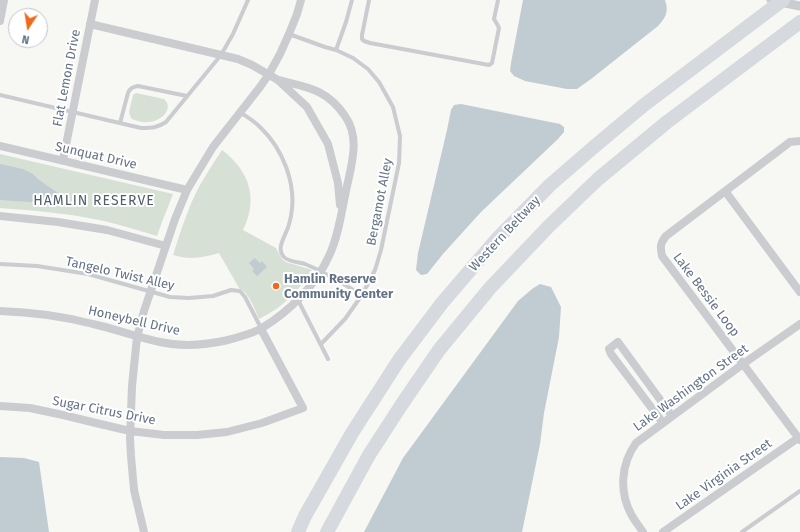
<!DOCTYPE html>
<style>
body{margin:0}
#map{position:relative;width:800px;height:532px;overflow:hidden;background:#f7f7f4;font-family:"Fira Sans",sans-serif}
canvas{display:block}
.north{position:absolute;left:8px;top:8px;width:40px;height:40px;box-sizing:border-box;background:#fff;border:1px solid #c1c7cf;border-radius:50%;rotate:192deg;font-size:11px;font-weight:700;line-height:16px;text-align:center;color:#647387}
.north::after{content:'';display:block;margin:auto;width:14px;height:18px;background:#f1691b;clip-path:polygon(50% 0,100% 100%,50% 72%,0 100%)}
</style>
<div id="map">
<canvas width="800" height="532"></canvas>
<div class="north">N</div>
</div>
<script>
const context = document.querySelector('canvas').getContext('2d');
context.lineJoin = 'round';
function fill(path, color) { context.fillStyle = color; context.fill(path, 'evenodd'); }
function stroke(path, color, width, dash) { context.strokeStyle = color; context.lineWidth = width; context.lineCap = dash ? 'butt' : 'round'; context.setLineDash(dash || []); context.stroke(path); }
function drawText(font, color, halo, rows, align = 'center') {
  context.font = font + ' "Fira Sans",sans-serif'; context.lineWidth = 4; context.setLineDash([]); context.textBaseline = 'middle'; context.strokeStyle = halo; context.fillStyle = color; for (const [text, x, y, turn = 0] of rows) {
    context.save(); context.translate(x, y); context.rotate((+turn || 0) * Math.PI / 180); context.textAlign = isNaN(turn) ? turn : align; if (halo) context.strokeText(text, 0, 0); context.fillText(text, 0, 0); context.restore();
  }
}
const green = new Path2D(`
 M136,93L164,99C175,109 160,122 148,122C143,123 138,121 132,119L131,118L129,112L133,95Z
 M222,150C249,170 259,199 243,230L276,248L282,259L286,262L312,270C298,292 283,307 259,319C254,308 250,294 239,288L219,253C202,258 190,260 173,255C181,231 188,207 200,185C207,173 214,162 222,150Z
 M0,154L173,194L162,222L157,236C144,232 130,228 116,224C78,214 39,211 0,208Z`);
const water = new Path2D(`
 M523,0H665C669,12 666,17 658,26L591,79L577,89H567L525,81L514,76L510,71L511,63Z
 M461,104L560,124L564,127V132L558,139L481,212L443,254L427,274L421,275L416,270L418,253L447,130L451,110L454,105Z
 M0,164L23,169L33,174L39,180L58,193L56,202L48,203L14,201L0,200Z
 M255,258L260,263L262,261L267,267L257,276L252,271L254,269L249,263Z
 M540,284L551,287L561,307L559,337L544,413L540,444L522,532H364L403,458L518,301L532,289Z
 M0,457L24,458L39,462L49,532H0Z`);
const service = new Path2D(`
 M369,0L362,35V39L364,41L370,43L489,65L492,63L499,28L497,24L494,19L498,0
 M289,34L325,47L336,50L353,58L368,69L379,82L393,107L400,136L399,163L381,250L375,270L362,295L345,319L321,344
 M336,50L346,22L352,0
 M0,95L141,128C152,128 157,128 166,122L221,55L233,34L248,0
 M240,112C247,117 254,121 260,127C283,149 297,184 291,216C290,220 289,226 287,230C284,238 277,248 283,256C287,262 299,262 305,264C325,272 343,284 362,295
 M120,123L128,93C130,88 133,87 138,86L187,96
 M0,264L37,266L88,274L170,297L189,298L213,296L231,290L240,291L245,297L261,328
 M298,300L328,359
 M742,532L800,491`);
const minor = new Path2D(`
 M0,21L4,0
 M90,24L238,59L252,65L278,80L307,107L328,144L338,183L340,205
 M800,141L790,142L666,236C660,244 660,246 662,256L800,440
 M0,146L187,190
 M63,160L95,0
 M725,191L800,292
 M0,216L58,222L107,230L166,246
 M0,311C31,312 62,316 93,324C115,329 137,337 160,342C182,347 206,345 228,340C236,338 256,332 262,328C290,311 316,285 329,256C339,235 342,208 347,186C352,163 360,137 345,116C327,89 307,87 278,80
 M0,406L30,408L63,415L100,424L130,431L164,435H197L227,432L262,423L303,408L261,329
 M663,423L611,354L609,349L618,342L672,416
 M144,532L134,490L131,456L130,438L132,386L137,337L144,311L175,219L187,190L213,147L260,87L269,74L280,54L289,34L297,14L301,0
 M643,532C639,526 634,520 631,514C619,491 621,464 636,443L743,364L800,324
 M663,532L798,438`);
const tertiary = new Path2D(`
 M771,0L800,6`);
const motorway = new Path2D(`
 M298,532L305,516L352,433L399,360L442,303L496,240L550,185L595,146L644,105L783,0
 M327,532L369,455L402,404L439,350L490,288L549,226L598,179L667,122L800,22`);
const markers = [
 [276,286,4,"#f1691b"]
];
const streetNames = [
 ["Flat Lemon Drive",67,78,-79],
 ["Sunquat Drive",96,156,13],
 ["Bergamot Alley",380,202,-79],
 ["Western Beltway",505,234,-47],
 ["Tangelo Twist Alley",120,274,13],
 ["Lake Bessie Loop",706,295,53],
 ["Honeybell Drive",134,321,13],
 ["Lake Washington Street",691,388,-36],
 ["Sugar Citrus Drive",104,411,11],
 ["Lake Virginia Street",724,475,-35]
];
const poiNames = [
 ["Hamlin Reserve",284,279],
 ["Community Center",284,294]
];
const neighbourhoodNames = [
 ["HAMLIN RESERVE",94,201]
];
fill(green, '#d7e0d5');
fill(water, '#c1cbd2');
stroke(service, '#caccd0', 4);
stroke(minor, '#caccd0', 8);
stroke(tertiary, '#caccd0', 9);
stroke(motorway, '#d6dadf', 14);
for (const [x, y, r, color] of markers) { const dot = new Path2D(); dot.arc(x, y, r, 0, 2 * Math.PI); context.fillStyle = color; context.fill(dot); stroke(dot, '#fff', 1.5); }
drawText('13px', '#647387', '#fff', streetNames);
drawText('bold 13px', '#647387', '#fff', poiNames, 'left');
context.letterSpacing = '1px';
drawText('14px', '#525d6c', '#fff', neighbourhoodNames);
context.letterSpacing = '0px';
</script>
